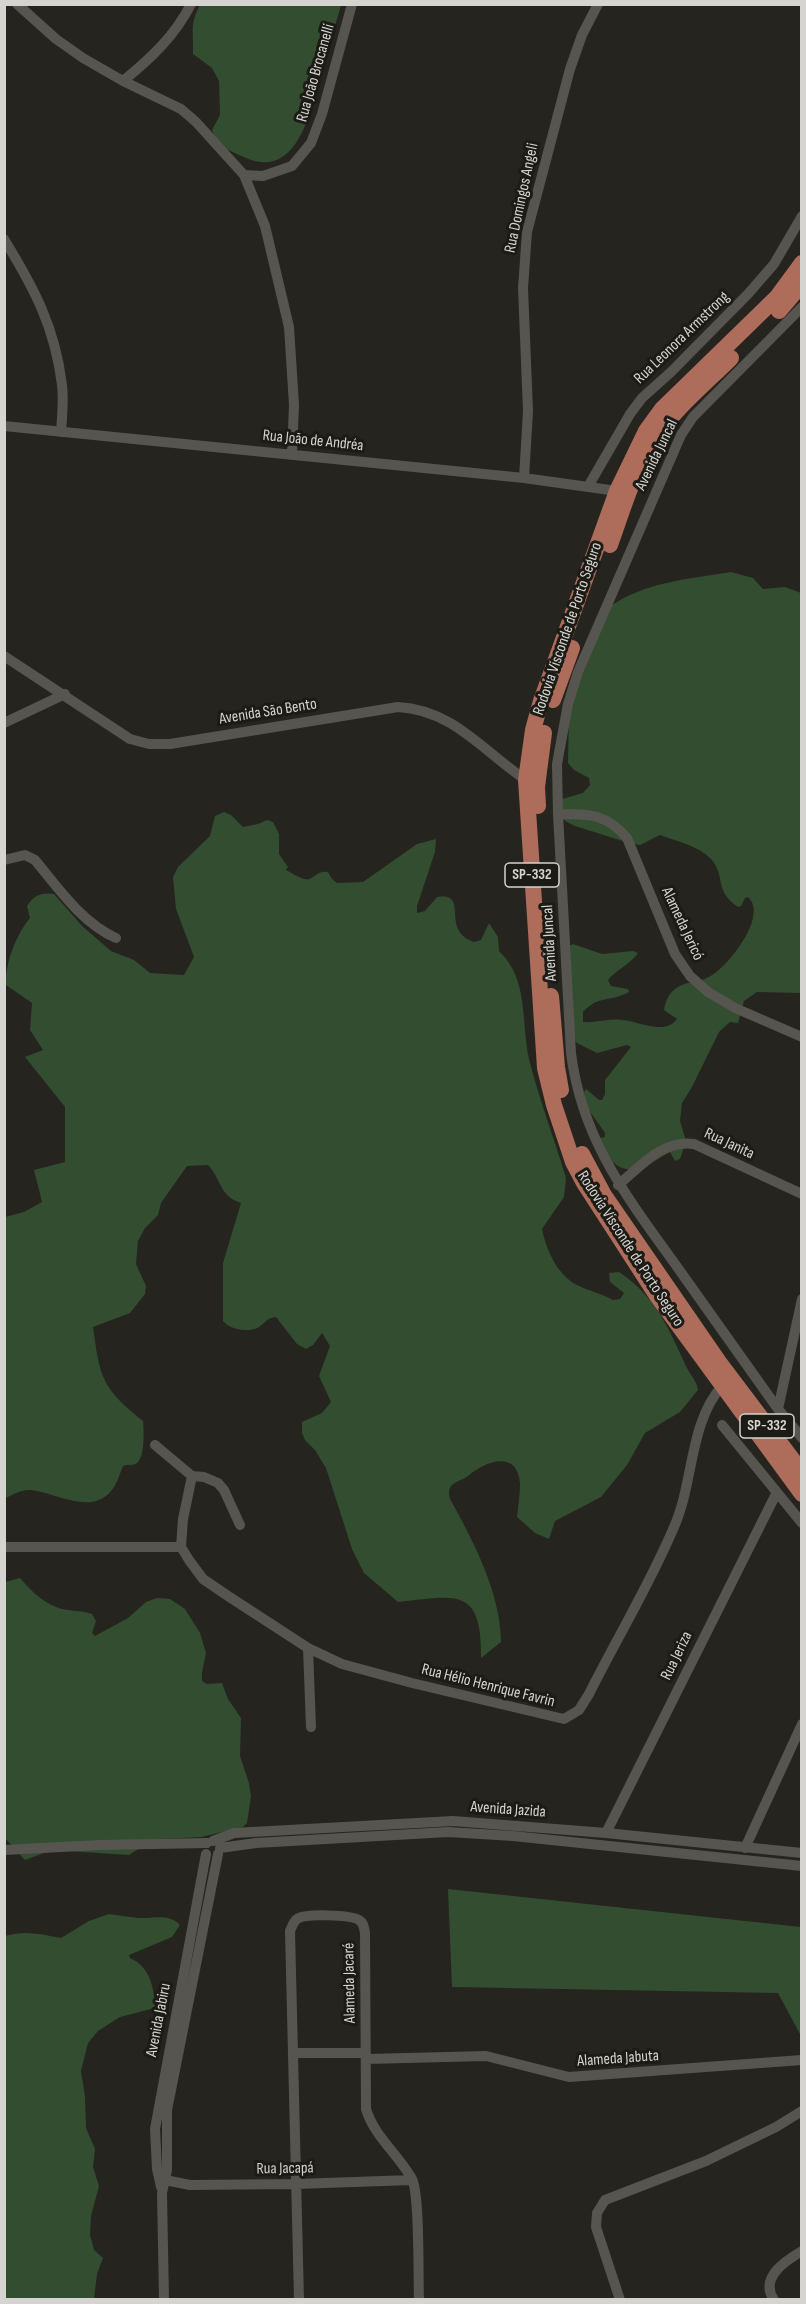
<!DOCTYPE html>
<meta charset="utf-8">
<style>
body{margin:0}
#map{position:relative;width:806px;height:2304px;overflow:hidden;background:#26241e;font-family:"Sofia Sans Condensed",sans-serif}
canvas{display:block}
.frame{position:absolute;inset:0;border:6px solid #d5d4d0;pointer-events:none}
</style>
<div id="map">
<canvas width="806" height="2304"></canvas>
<div class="frame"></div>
</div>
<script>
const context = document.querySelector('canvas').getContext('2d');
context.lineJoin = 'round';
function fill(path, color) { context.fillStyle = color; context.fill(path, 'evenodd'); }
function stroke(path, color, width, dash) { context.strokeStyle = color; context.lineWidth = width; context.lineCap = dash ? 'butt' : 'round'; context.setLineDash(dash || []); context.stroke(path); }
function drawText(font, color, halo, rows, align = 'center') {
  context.font = font + ' "Sofia Sans Condensed",sans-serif'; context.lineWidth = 6; context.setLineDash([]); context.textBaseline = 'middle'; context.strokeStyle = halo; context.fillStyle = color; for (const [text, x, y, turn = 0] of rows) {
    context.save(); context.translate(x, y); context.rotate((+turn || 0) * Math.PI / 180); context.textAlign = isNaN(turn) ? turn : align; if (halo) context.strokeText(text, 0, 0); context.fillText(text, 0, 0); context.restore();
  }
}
const green = new Path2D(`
 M200,5H341C335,27 328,49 322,71C312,106 299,181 246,158C230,151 218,147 212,130L220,115L219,81L212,68L193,54C194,31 189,26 200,5Z
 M731,572L753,578L763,589L785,587L801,593V993L757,992L744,1001L738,1023L730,1022L719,1032L692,1087L682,1103L680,1121L686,1141L680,1159L675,1161L670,1152C653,1161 632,1179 614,1163C608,1158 604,1146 600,1138L605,1137V1133L586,1106L584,1092L586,1089L599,1100H602L605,1094V1080L631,1047L627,1045L597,1053L577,1043L572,1037L566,947L573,944L602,954L633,951L638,953C633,962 616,970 608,980L611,986L628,989L629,992C612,1002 598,995 583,1012V1022C596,1023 609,1018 622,1020C638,1021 665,1036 677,1019L664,1010C666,999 670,990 682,985C690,981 701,982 709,977C727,968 769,916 748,897L745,898L741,906L738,907C715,891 725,880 714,863C704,847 676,841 660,835L640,845L629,843L575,826L565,821L558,812L562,799L583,793L590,785L589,778L574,770L568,763L569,709L608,608C643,582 689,579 731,572Z
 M224,812L231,815L243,827L258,824L267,820L273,822L279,834V854L288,867L286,870C292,873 299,878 305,879C314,881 316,870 328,872L332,879L337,883L363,882L417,844L436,839L435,852L417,906V913L425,911L437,897C471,892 439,930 474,942L481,940L489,923L498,937L499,951C529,979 521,1022 529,1059C539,1099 554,1138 566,1178L564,1197L542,1229C546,1249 557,1275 577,1285C589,1291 600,1293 613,1300L620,1299L624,1293L610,1282L609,1273L619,1272C656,1297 668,1327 686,1366C690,1375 697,1381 698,1390L680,1412L645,1433L627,1465L601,1497L555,1521L549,1539L535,1533L517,1517C518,1507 520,1495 520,1484C518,1449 485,1461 468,1476C463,1480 456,1481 452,1485C448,1489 449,1494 450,1499C473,1540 501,1594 501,1642L481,1658C482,1586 456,1596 398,1602L364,1573L352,1549L326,1468L315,1450L305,1440L302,1433V1422L322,1413L331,1402L319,1376L330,1346L322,1333L313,1345L306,1349L297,1344L276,1317C267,1318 266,1322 259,1327C250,1333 230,1330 223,1321V1263L241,1203C219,1196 222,1180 208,1165L187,1166L161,1203L158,1215L145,1228L138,1241L136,1264L146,1286L145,1294L130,1313L93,1327C100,1378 102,1388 143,1421C144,1430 145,1457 137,1463C133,1466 128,1464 123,1466C120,1473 117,1485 111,1491C91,1516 54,1492 31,1490C21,1489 13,1495 5,1498V1217L24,1212L42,1202L34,1170L65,1162V1107L25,1057L43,1050L30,1030L32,1003L6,985C5,963 16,935 30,918L27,906C34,895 41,892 54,894L82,926L111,951L134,960L150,973L184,975L194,957L176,909L173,877L178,867L210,836L215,816Z
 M20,1578C33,1593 47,1607 68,1610C76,1611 83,1611 92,1614L96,1621L92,1633L95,1636L128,1618L146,1602L157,1598L170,1599L185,1609L200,1633L206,1653L202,1672V1681L207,1684L222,1683L228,1699L241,1718L240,1756L249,1783L251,1796L247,1823L243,1827L201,1837L160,1839L148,1843L129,1855L52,1850L25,1860L5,1838V1582Z
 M448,1889L801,1927V2036L778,1993L452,1987Z
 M109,1914C118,1915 128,1917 138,1918C152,1919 169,1913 180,1925L172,1937L129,1955L130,1958C149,1966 154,1986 155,2006L151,2009L120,2017L98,2031L88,2043L81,2071L85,2097L86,2128L95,2149L93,2167L99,2186L91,2216L90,2235L94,2250L103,2258L97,2274L94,2299H5V1936C24,1930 41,1934 61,1938L89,1921Z`);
const street = new Path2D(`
 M17,4L56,39L83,58L123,81L181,109L196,122L244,175L265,226L289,327L294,405L292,454
 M123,81C150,59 175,36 191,4
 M244,175L263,176L292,166L311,143L322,114L352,4
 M4,239C34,288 55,327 62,385C64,400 62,416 61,432
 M802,307L693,417L681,435L578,672L568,704L557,764L558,814L571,1053C582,1142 630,1201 680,1271C713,1317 745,1363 778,1409L802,1438
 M4,426L524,478L617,491
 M524,478L528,411L523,288L527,232L570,69L582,35L598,4
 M589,485L630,414L642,398L671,372L748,294L774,264L802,216
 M4,656L130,739L149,744H170L398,707C455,710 485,754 529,782
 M4,723L65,694
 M558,814C588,814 606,813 627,838L675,954L690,976L708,992L735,1008L802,1037
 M4,860L25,855L35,860C58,888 82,923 116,938
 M618,1185C640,1167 663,1139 694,1144L802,1194
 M778,1409L802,1299
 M722,1425L802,1523
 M155,1445L192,1476L204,1477L218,1483L224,1490L240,1525
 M192,1476L183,1519L181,1547L189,1560L203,1579L228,1596L308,1648L342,1664L412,1683L564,1719L579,1710L589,1694C617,1638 650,1584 674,1527C694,1482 689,1423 722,1386
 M4,1547H181
 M308,1648L311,1727
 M606,1833L776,1494
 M213,1841L234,1833L453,1821L606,1833L802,1853
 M220,1848L256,1843L448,1832L513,1836L802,1866
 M745,1848L802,1724
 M4,1850L99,1845L207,1843
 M293,2053H366
 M366,2059L486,2056L569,2077L802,2060
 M160,2179L190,2185L296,2184L412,2180
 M161,2187L157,2169L155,2129L206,1854
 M164,2300L162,2193L167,2170V2110L218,1854
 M299,2300L290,1931C292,1927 293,1922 297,1919C305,1913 351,1915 359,1920C364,1923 364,1928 365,1933L366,2109C374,2136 398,2154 412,2179C420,2195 418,2276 419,2300
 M620,2300L596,2227L597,2213L605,2200L706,2161L776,2127L802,2111
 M774,2300C759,2278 785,2261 802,2251`);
const primary = new Path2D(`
 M802,263L777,297L662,409L646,431L617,491L541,701L533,730L526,780L545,1068L554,1105L573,1162L584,1183L657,1296L802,1494
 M779,311L802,284
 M610,545C623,509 635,467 657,435C678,406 706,383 731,358
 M553,700L572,648
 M538,806L537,787L544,733
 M551,996L557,1067L561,1090
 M582,1154L604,1195L719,1362L802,1472`);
const shields = [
 [532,875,54],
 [767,1426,54]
];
const shieldNames = [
 ["SP-332",532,875],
 ["SP-332",767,1426]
];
const streetNames = [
 ["Rua João Brocanelli",316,73,-74],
 ["Rua Domingos Angeli",522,198,-78],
 ["Rua Leonora Armstrong",682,338,-44],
 ["Rua João de Andréa",313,441,6],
 ["Avenida Juncal",657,455,-64],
 ["Rodovia Visconde de Porto Seguro",568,629,-71],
 ["Avenida São Bento",268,712,-9],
 ["Alameda Jericó",682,924,65],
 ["Avenida Juncal",550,943,-93],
 ["Rua Janita",729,1144,25],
 ["Rodovia Visconde de Porto Seguro",630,1249,57],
 ["Rua Jeriza",677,1656,-64],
 ["Rua Hélio Henrique Favrin",488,1686,14],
 ["Avenida Jazida",508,1810,4],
 ["Alameda Jacaré",350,1983,-91],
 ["Avenida Jabiru",159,2020,-79],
 ["Alameda Jabuta",618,2059,-4],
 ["Rua Jacapá",285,2169,-1]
];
fill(green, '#324d30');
stroke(street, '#57554f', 10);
stroke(primary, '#ae6c5b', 16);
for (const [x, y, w] of shields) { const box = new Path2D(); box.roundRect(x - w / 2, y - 12, w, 24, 4.5); context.fillStyle = '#1d1b15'; context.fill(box); stroke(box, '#d5d4d0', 1.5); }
drawText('bold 15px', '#d5d4d0', null, shieldNames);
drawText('16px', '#d5d4d0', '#1d1b15', streetNames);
</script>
